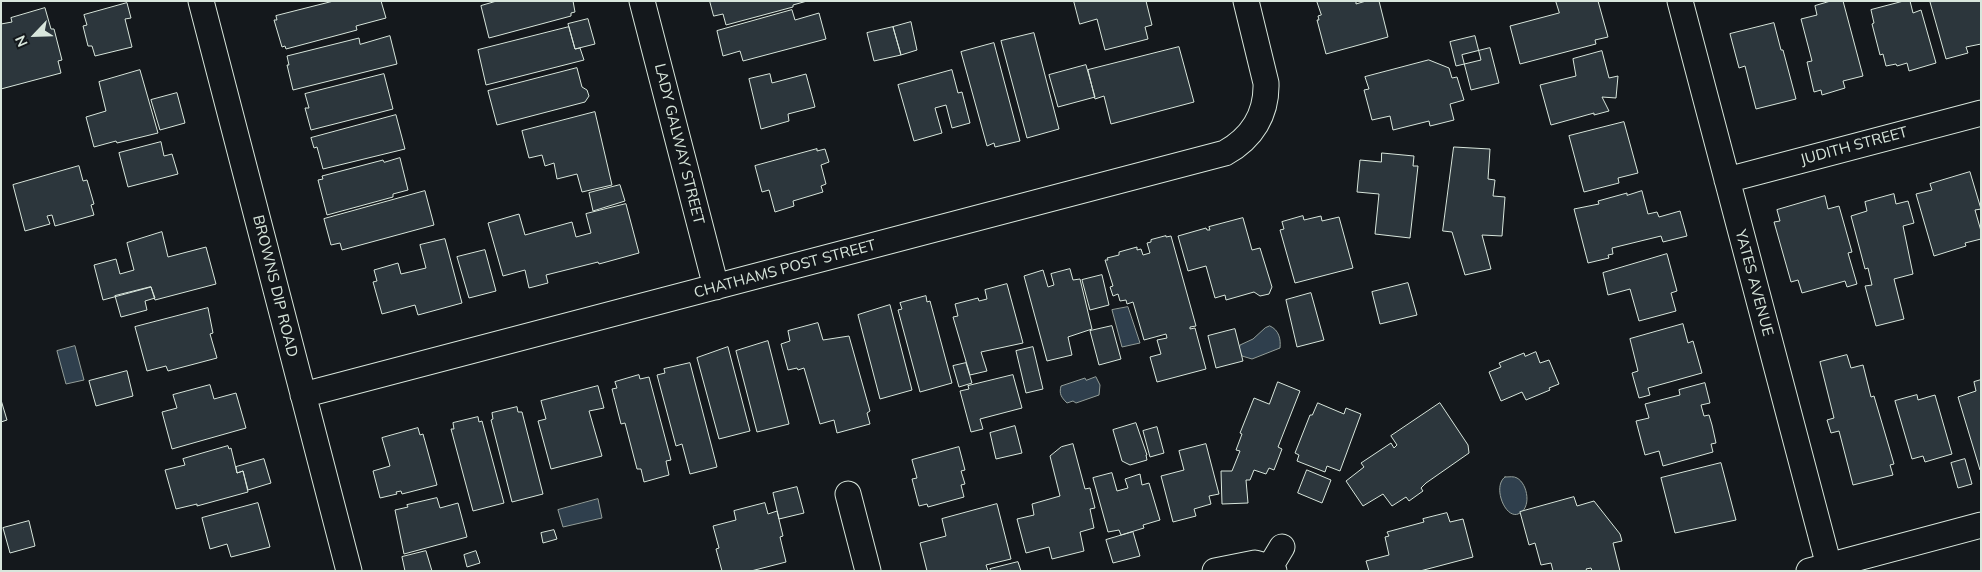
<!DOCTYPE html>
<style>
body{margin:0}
#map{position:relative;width:1982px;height:572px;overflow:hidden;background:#14181c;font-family:Mulish,sans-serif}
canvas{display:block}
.frame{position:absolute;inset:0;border:2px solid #d8e6dc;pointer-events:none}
.north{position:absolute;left:10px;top:10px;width:50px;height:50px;-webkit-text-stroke:4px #14181c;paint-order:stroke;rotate:246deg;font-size:14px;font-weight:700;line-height:20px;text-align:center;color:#d8e6dc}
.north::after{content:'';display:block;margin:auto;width:18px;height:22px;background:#d8e6dc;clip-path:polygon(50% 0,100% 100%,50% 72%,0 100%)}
</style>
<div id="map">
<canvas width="1982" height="572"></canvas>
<div class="frame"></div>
<div class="north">N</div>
</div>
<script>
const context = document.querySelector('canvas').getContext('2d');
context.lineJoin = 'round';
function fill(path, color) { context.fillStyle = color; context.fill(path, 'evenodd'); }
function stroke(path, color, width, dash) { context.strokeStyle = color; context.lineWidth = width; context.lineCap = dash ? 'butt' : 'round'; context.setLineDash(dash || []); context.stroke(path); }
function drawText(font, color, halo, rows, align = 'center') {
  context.font = font + ' Mulish,sans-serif'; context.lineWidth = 4; context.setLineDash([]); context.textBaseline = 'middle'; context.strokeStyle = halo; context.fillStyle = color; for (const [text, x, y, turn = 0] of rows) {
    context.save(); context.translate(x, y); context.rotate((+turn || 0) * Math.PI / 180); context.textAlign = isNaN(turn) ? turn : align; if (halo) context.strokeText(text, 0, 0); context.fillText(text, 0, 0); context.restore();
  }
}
const water = new Path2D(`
 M1128,307L1140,343L1122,347L1112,310Z
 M1270,326C1279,330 1281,339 1280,348L1252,359L1242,356L1239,350L1240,345L1253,339L1265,328Z
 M75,346L84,380L66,384L57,351Z
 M1096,377L1100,385L1099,395L1076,403L1073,401L1067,403C1061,397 1059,394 1061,386L1085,378L1086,380Z
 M1505,477C1509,477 1514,476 1517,478C1528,484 1532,509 1518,514C1505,519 1492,486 1505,477Z
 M598,499L602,518L563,527L558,510Z`);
const building = new Path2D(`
 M334,1H381L386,18L356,26L357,30L286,49L285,46L282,47L274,20H277L276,16Z
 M497,1H573L575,12L571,13V16L489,38L481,6Z
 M710,1H807L793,5V7L726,25L723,14L714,16Z
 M1074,1H1146L1152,25L1145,27L1148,39L1105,50L1097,19L1080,24Z
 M1317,1H1356V4L1366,1H1379L1388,37L1326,54L1317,20H1319L1318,16L1321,15Z
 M1556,1H1598L1608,37L1595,40L1596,44L1520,64L1510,26L1559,13Z
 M1831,1H1843L1863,76L1843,81L1845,88L1822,95L1821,90L1814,92L1807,62L1812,61L1801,19L1817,15L1815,6Z
 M1904,1H1910L1913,13L1921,10L1936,63L1909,71L1907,63L1897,66L1896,64L1886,66L1883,54L1880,55L1872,24L1874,23L1871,10Z
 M1981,1V44L1966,47L1968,53L1946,59L1930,2Z
 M127,3L131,18L125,19L132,47L95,56L92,46H88L83,26L87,25L84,15Z
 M45,8L51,29H54L62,60L58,61L61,73L1,89V24L12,22L11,18Z
 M792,10L795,20L819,13L826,39L743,61L740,51L723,56L717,31Z
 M588,19L595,44L575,49L568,24Z
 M911,22L917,50L901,55L893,27Z
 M1774,23L1781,50H1783L1796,99L1756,109L1745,66L1739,68L1730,34Z
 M569,27L575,49L580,48L584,60L486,85L478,50Z
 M893,27L901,55L874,61L867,33Z
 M1034,33L1059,129L1027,138L1001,41Z
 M390,36L397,64L293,90L287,65H289L287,56L359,38L360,44Z
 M1475,36L1481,60L1456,66L1450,42Z
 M994,43L1020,141L995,147L994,143L987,146L961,52Z
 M1179,47L1194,102L1111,124L1104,96L1095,99L1088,70Z
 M1490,48L1499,83L1471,90L1462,55Z
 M1602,51L1609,78L1618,76L1616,98L1602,97L1609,111L1594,115V113L1551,125L1540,85L1576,76L1573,59Z
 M1429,60L1449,68L1452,78L1457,77L1464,100L1450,104L1454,120L1430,126L1429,121L1393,130L1390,116L1372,120L1364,90L1369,89L1365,77Z
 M1086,65L1095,97L1058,107L1049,75Z
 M577,68L582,87L587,90L589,96L585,102L497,125L488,91Z
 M140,70L158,133L117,143L116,141L94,147L86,117L106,111L99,82Z
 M952,70L958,93L962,92L970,123L952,128L946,105L935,108L942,133L914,141L898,85Z
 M384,74L393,109L311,130L305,108H309L305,94Z
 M770,74L772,83L806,74L815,107L788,114L789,121L761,129L749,79Z
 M177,93L185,123L160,130L151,100Z
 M595,112L612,185L582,192L577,174L557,179L554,163L545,166L542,155L529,158L522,131Z
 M396,115L405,149L323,169L317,147L314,148L311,138Z
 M1624,122L1638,173L1618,178L1619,183L1584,192L1569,136Z
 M161,142L164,156L172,154L178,174L128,187L119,153Z
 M1454,147L1490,149L1488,179L1495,180L1493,196L1505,197L1502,236L1482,235L1491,269L1465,275L1452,232L1443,231Z
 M817,149V151L825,149L829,162L821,165L826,184L821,186L823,192L793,201L794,206L775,212L769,190L762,192L755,166Z
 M1382,153L1414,156L1413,166H1418L1410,238L1375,234L1379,194L1357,192L1360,160L1381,162Z
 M400,158L408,190L393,194V197L327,215L318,180L323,179L322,176L383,160L384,162Z
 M79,166L83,181L87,180L94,204L91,205L94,215L55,226L52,215L47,216L50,224L25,231L13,185Z
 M1970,172L1981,209L1975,210L1981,231V239L1965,243L1966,246L1934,256L1916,194L1932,190L1930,184Z
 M620,185L625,201L593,211L589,193Z
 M425,191L434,225L342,250L340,243L331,245L324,219Z
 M1642,191L1648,214L1657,212L1659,217L1680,211L1687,236L1663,242L1661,236L1612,248L1613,254L1608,255L1609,258L1588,263L1574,209L1599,204L1598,201L1627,193V195Z
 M1894,194L1896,204L1908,201L1914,223L1903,226L1913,274L1894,279L1904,319L1876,326L1865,286L1872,285L1868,268L1865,269L1851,216L1867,211L1865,202Z
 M1825,196L1828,209L1839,206L1852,252L1848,253L1857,284L1847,287L1845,281L1802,293L1798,280L1791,282L1774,222L1780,221L1777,210Z
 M626,204L639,253L599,264L598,262L546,275L548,283L529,288L525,270L503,276L488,223L519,214L525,235L572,222L576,237L591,233L586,214Z
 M1303,216L1304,220L1321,216L1322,221L1339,217L1353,268L1295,283L1280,230L1284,229L1282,222Z
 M1243,218L1252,250L1260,248L1272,287L1269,294L1260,296L1254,292L1226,300L1225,295L1215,298L1206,266L1188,271L1178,236L1206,228L1207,230H1210L1209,227Z
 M162,232L168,257L206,247L216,284L155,300L151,287L103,300L94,265L116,259L120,274L134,270L127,243Z
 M1166,236V237L1171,236L1196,326L1190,327V329L1195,328L1206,369L1157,382L1150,357L1161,354L1157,340L1167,338L1166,334L1144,340L1133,302L1127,304L1126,300L1120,301L1118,294L1113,296L1110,287L1113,286L1105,260H1108L1107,258L1119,255V252L1137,247V250L1141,249L1143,255L1150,253L1147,243L1151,242V240Z
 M445,239L462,303L418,315L415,305L382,314L373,282L377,281L374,270L398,263L401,274L426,268L420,245Z
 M485,250L496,291L469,298L457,257Z
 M1667,254L1677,291L1671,293L1676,311L1639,321L1630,289L1608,295L1603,273Z
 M1070,269L1073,280L1080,279L1092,329L1068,337L1072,355L1047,361L1024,276L1043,270L1048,287L1054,285L1051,274Z
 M1102,275L1109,305L1090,310L1082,280Z
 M1408,283L1417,315L1380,324L1372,292Z
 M1007,284L1023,343L981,352L987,371L970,375L953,317L958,316L955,304L978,298L979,301L987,299L985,290Z
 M151,287L155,298L145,301L147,310L121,317L115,296Z
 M1311,293L1324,340L1297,347L1286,300Z
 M926,296L927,302L930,301L952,383L920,392L898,310L902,309L900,303Z
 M890,305L912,390L880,399L858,315Z
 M208,308L213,333L210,334L217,358L168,371L166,366L147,371L135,327Z
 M818,323L823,340L849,336L870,411L867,413L870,424L837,433L834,420L820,424L804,368L798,370L797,368L788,370L781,344L790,341L788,331Z
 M1683,324L1688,343L1693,341L1702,373L1648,388L1650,395L1639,398L1632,373L1638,371L1630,339Z
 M1112,326L1121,359L1099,365L1090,331Z
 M1235,329L1243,361L1216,368L1208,336Z
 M768,341L789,424L757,432L736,351Z
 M728,347L750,431L719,439L697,358Z
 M1033,347L1043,389L1026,393L1016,351Z
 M1536,352L1540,363L1549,360L1559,384L1549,388L1550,390L1526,400L1522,392L1501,401L1489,372L1501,367L1499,363L1524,353L1525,356Z
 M1847,355L1851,368L1863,365L1871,397L1874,396L1894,464L1890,465L1893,475L1853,485L1839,431L1831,433L1827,420L1834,418L1820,362Z
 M690,363L717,467L690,474L682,444L676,446L657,375L665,373L664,369Z
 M966,363L972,383L959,387L953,366Z
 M127,371L133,396L96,406L89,381Z
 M639,375L640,379L649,377L671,460L666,461L669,475L644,482L641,469H637L625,423L621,424L612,389L617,388L615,382Z
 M1013,375L1022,408L980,419L983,429L971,432L960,391L969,389L968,386Z
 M1981,380V470H1980L1958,397L1976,391L1974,382Z
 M1278,382L1300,391L1278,447L1282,449L1274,470L1269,468L1266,474L1254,470L1250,480H1246L1248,503L1222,504L1221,471H1232L1240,451L1236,450L1242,434L1240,433L1254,398L1269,404Z
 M1705,383L1710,403L1701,405L1704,416L1709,415L1712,425L1716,443L1711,444L1713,452L1663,466L1659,451L1645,455L1636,421L1649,418L1645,404L1680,395L1679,390Z
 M210,385L214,399L236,393L246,428L172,449L162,412L177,408L173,395Z
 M598,386L604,408L589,411L602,456L551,469L538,421L546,419L541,401Z
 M1917,395L1918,400L1935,395L1952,454L1925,462L1923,456L1912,459L1895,401Z
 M1,400L7,420L1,422Z
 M1318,403L1344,414L1346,408L1361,414L1340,471L1327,466L1325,472L1297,461L1299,455L1295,453L1310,415H1312Z
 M1440,403L1468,445L1469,453L1426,483L1421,488L1423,491L1409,501L1406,497L1392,506L1383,494L1363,506L1346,481L1364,467L1361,463L1391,443L1394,448L1397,445L1391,436Z
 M517,407L518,412H522L543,494L512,502L491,420L493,419L492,413Z
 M478,417L479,422L482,421L504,503L473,511L451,429H454L453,423Z
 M1136,423L1147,455H1146L1147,460L1130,465L1122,461L1113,430Z
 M1015,426L1022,453L996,459L990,433Z
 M1157,427L1164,453L1150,457L1143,431Z
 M418,428L420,435L423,434L437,485L402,494L401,491L396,492L397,494L380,498L373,471L390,466L382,438Z
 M1073,444L1085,489L1090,488L1095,508L1090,509L1094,528L1080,532L1084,551L1052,559L1049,547L1026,553L1017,519L1034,515L1032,504L1060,496L1050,456L1061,447Z
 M1206,444L1219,494L1209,496L1211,504L1194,509L1196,516L1173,522L1161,476L1184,470L1179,451Z
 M228,446L229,449L231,448L237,473L243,471L248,492L197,506V504L176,509L165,470L185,465L183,459Z
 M959,447L965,470L961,471L965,484L961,485L964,497L928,507L927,504L919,506L912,479L917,478L912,460Z
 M264,459L271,483L248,490L243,471L237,473L236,467Z
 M1965,459L1972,484L1958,488L1951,463Z
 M1721,463L1736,520L1675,533L1661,478Z
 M1307,470L1331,480L1322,503L1298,493Z
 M1112,473L1117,491L1128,488L1125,479L1140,474L1142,485L1149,483L1160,520L1143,525L1144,528L1121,535L1119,530L1108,532L1093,478Z
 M797,487L804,513L779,519L773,493Z
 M1574,497L1577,506L1594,501L1620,534L1622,541L1613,543L1620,571H1592L1591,568L1586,569L1587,571H1553L1551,563L1541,565L1535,543L1529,545L1520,512Z
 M437,498L440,508L458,503L467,537L404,554L395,510L408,507L407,505Z
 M258,503L270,547L231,557L227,544L210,549L202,518Z
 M765,503L768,514L777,511L783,536L780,537L786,562L751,571H722L716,549L719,548L713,526L736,520L734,511Z
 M997,504L1011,559L986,565L988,571H927L920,543L946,536L942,519Z
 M1447,513L1450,522L1463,519L1473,557L1420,571H1369L1366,561L1389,555L1385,537L1389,536L1387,532L1424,522L1423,519Z
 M29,521L35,546L10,553L3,528Z
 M554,530L557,539L543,543L541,533Z
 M1133,532L1140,556L1113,563L1106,540Z
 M426,551L432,571H405L402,557Z
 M476,551L480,563L467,567L464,555Z
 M1018,562L1021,571H991L990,569Z`);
const minor = new Path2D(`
 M201,1L349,571
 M642,1L716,287
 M1680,1L1829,566
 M1727,180L1981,113
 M303,395L1225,153C1252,138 1267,114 1266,83L1246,1
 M848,494L868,571
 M1215,571L1255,563L1270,567
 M1274,571L1270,567L1282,547
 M1809,571L1981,525`);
const streetNames = [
 ["LADY GALWAY STREET",679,144,76],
 ["JUDITH STREET",1854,146,-15],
 ["CHATHAMS POST STREET",785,269,-15],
 ["YATES AVENUE",1754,283,75],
 ["BROWNS DIP ROAD",275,286,76]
];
fill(water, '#2f3f4d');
stroke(water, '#939e99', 1);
fill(building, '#2c363c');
stroke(building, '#d8e6dc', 1);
stroke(minor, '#d8e6dc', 27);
stroke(minor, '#14181c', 25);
drawText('15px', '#d8e6dc', '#14181c', streetNames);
</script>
